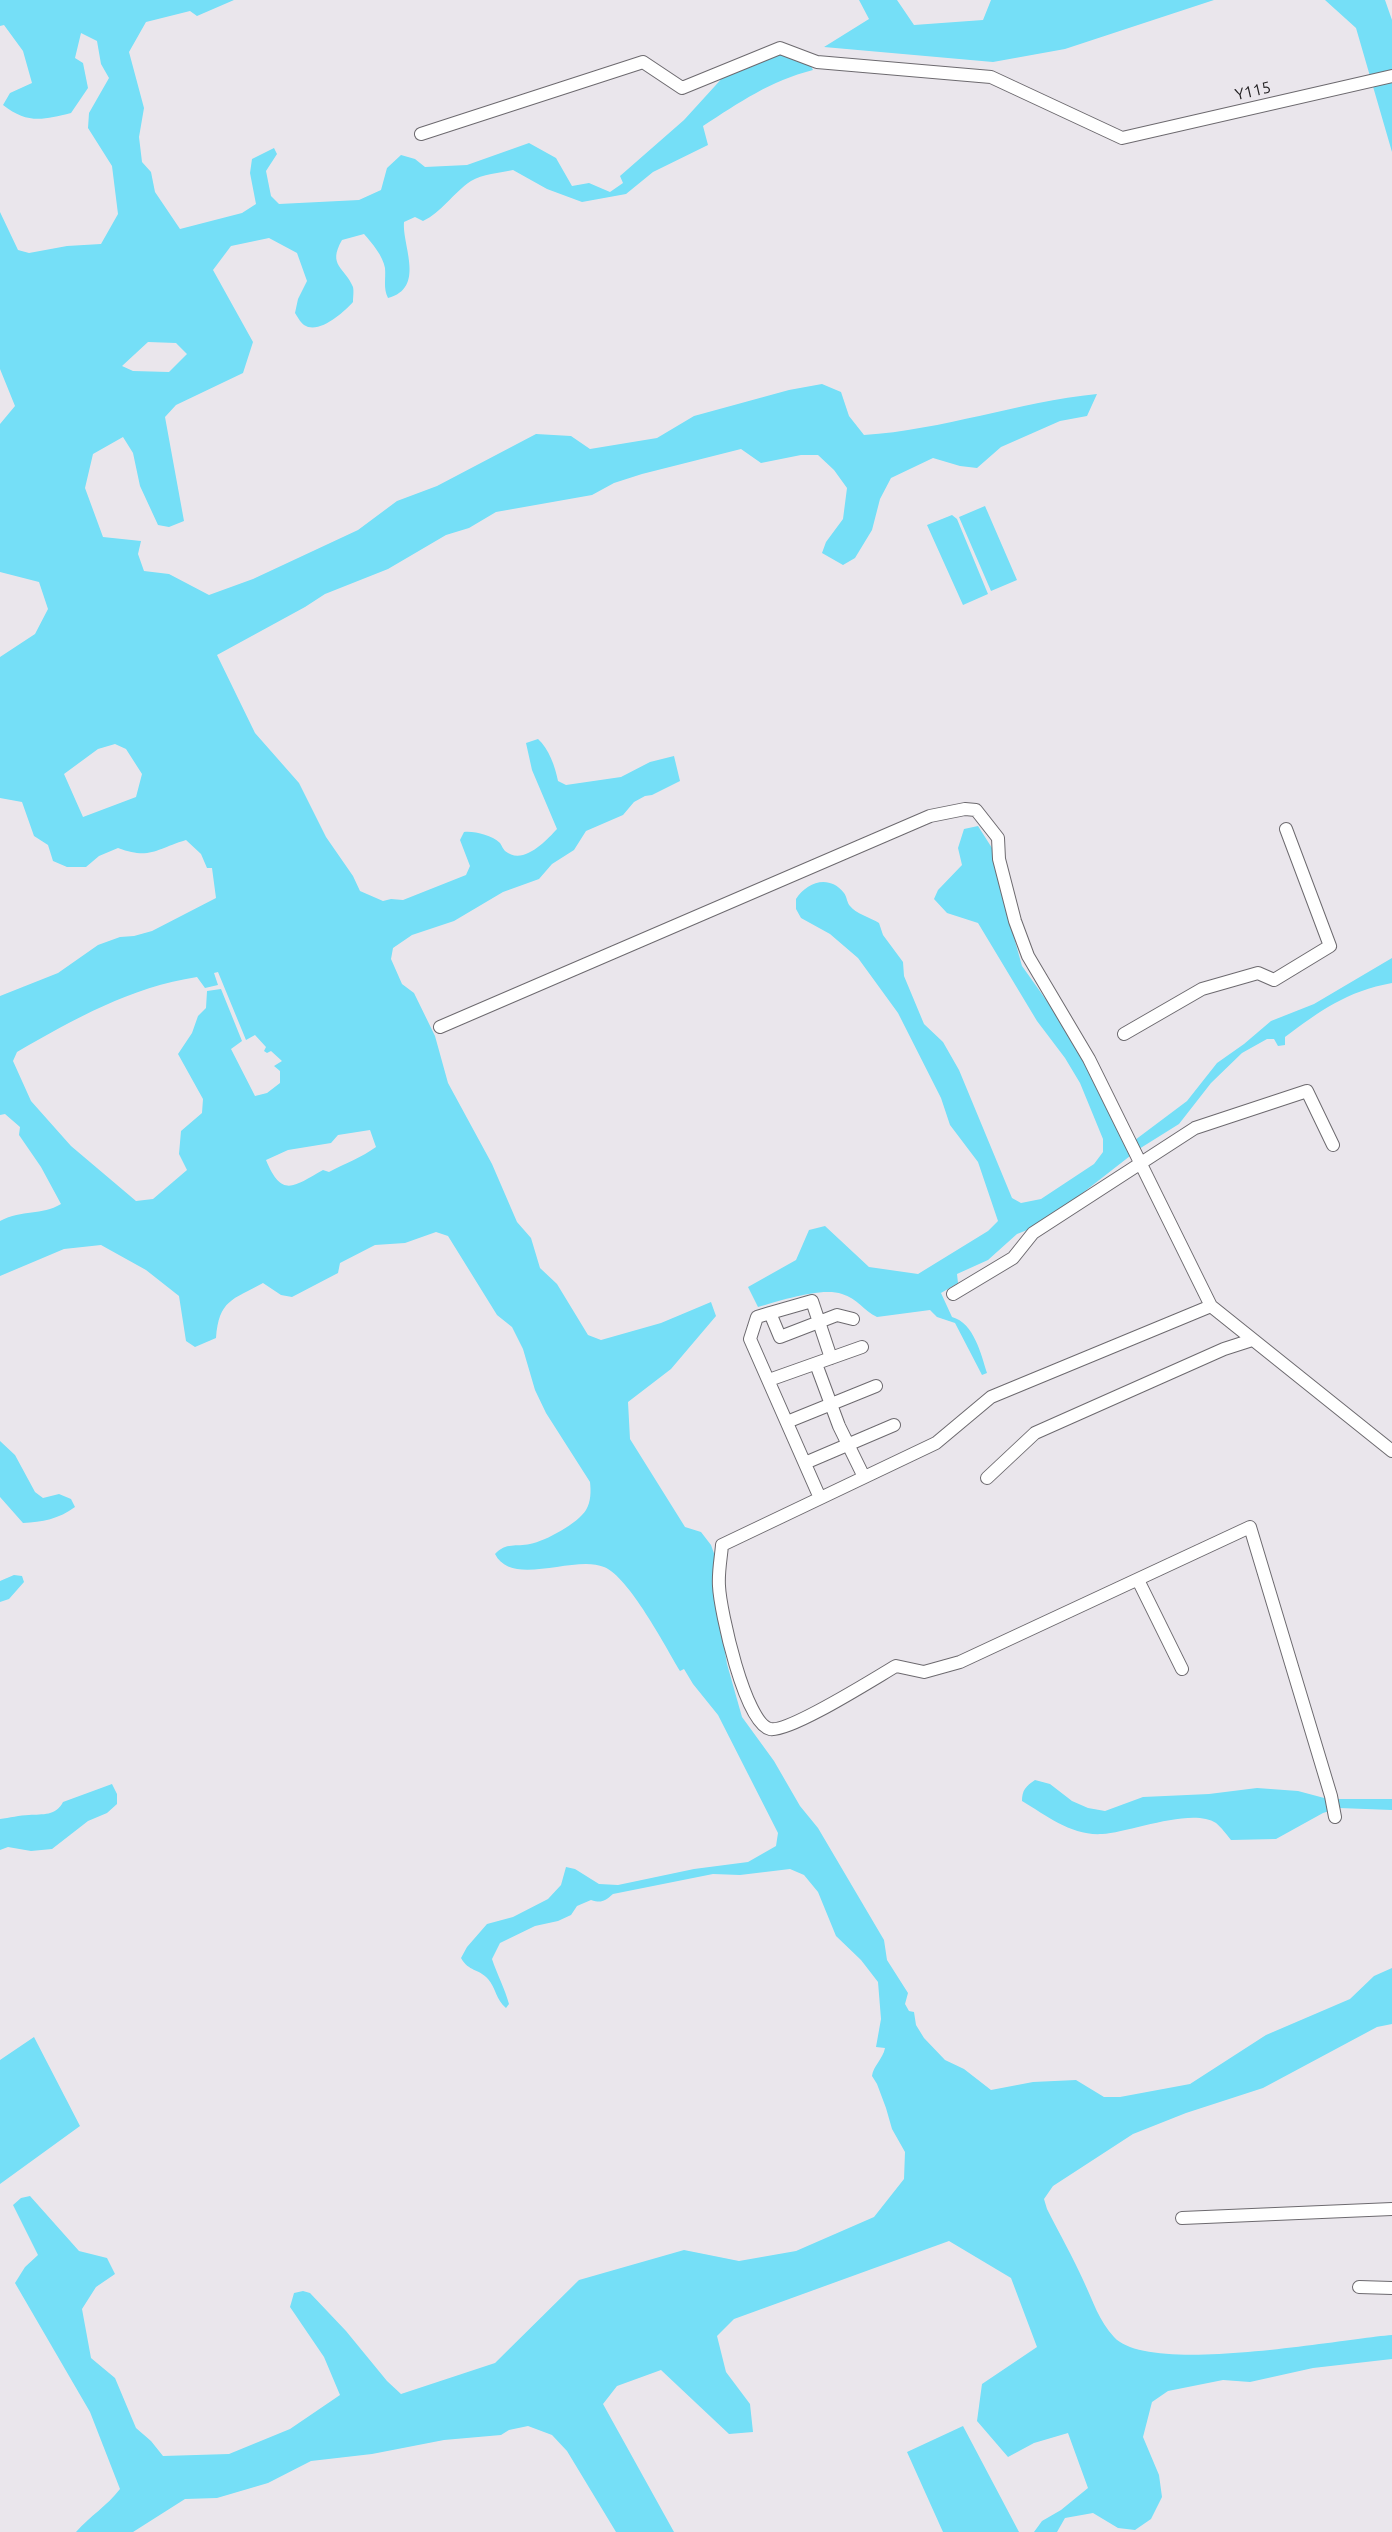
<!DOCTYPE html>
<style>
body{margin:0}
canvas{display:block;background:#eae6ec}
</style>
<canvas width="1392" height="2532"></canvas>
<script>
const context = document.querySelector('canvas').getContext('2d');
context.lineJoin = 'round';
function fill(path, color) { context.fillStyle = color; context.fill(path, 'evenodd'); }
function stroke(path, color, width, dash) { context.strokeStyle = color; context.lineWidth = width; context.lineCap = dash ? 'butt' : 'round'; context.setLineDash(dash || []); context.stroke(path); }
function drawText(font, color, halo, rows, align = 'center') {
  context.font = font + ' Ubuntu,sans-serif'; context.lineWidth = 5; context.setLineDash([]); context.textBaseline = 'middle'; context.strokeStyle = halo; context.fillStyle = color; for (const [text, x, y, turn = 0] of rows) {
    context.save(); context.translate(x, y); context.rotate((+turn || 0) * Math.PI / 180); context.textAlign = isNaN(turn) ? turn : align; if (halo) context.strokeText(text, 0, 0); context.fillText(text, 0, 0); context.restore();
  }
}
const water = new Path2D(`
 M0,0H234L197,16L190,11L146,22L129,52L144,108L139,137L142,162L151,172L155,192L180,229L242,213L256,204L250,173L252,159L274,148L277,154L266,171L271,196L279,204L359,200L381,190L387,168L401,155L415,159L425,167L467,165L529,143L556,158L572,186L589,183L610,192L623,183L620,176L684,120L725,75L781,54L807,58L813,70C770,81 740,102 703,126L708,145L653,172L626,194L582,202L547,189L513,170C500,173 482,174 471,181C453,193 441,213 423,221L415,217L404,222C402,246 426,288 388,298C383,288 386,279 385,268C383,256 372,243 364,234L342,240C327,266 345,267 353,287C354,291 353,298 353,302C344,312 319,335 304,325C300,322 297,316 295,313L298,299L307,281L297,253L269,238L231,246L213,270L253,342L243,373L176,405L165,417L184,521L169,527L158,525L140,486L133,453L123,437L93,454L85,488L103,537L141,541L138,554L144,571L169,574L209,595L253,579L358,530L397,501L437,486L536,434L571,436L590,449L657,438L694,416L789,390L822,384L841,392L849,416L864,435C943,430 1018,402 1097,394L1087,416L1060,421L1001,447L977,468L960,466L933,458L891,478L880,499L872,530L855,558L843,565L822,553L826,542L843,519L847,488L834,470L818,455H801L761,463L741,449L642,474L614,483L592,495L496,512L469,528L446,535L388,569L325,594L305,607L217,655L255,733L299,783L326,837L353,876L360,891L383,901L391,899L403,900L466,875L470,866L460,840L464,832C475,831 491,835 500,843C502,846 503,849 505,851C523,866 546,841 557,829L532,770L526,743L538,739C549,749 555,766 558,781L566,785L621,777L650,762L674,756L680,781L652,795L645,796L634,802L623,815L586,831L574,850L552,864L539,879L503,892L454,921L412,935L393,948L391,959L402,984L414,993L435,1036L448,1083L492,1164L517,1222L531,1238L540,1268L557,1284L588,1335L601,1340L661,1323L711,1302L716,1316L671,1369L628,1402L630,1439L685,1527L701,1532L711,1545L716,1559L714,1586L727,1664L742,1717L774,1761L800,1806L818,1828L884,1940L887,1960L908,1993L905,2004L909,2011L914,2012L916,2025L924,2038L945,2060L964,2069L991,2090L1033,2082L1076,2080L1104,2097H1120L1190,2084L1266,2035L1350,1999L1374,1976L1392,1968V2024L1377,2027L1263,2088L1186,2113L1133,2134L1053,2186L1044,2199L1047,2209C1059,2233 1073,2257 1084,2282C1093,2301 1099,2321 1114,2337C1149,2376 1340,2339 1392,2335V2359L1313,2368L1250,2382L1223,2380L1168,2391L1152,2402L1143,2437L1159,2475L1162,2497L1151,2519L1135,2530L1118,2528L1093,2513L1065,2518L1057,2532H1034L1042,2521L1061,2510L1088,2488L1068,2433L1034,2443L1008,2457L977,2421L982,2384L1037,2347L1011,2278L949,2241L734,2319L717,2336L726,2372L750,2404L753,2432L729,2434L661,2370L617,2386L603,2404L674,2532H616L567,2451L552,2435L528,2426L509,2430L501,2435L444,2440L372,2454L311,2461L268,2483L217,2498L185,2499L133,2532H76C90,2516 107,2506 120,2489L90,2412L15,2283L25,2267L38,2255L13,2205L21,2198L30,2196L79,2251L107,2258L115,2274L96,2287L82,2309L91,2358L115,2378L136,2428L151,2441L163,2456L229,2454L290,2429L340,2395L324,2357L290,2307L294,2293L303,2291L310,2293L346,2331L387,2381L401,2394L495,2363L579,2280L684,2250L739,2261L796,2251L874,2217L904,2179L905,2152L892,2129L886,2108L877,2084L872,2076C873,2066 883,2059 885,2048L876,2047L881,2019L878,1982L861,1960L836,1936L818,1892L804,1875L790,1869L740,1875L713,1874L613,1894C604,1902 601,1903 591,1900L577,1906L571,1915L558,1921L535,1926L500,1943L492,1959C497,1974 505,1989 509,2004L506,2008C496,2000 496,1988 488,1979C478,1968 469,1972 461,1958L467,1947L487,1924L513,1917L548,1899L561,1885L566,1867L575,1869L599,1884L618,1885L694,1869L748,1862L776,1846L778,1833L718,1715L693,1684L684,1669L680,1671C665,1646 629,1577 604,1567C575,1554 512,1588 495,1554C506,1542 516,1547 530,1544C546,1541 578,1523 586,1510C591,1502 591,1491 590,1482L546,1413L535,1390L523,1349L512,1327L497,1315L448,1236L436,1232L405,1243L375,1245L340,1263L338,1273L292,1297L281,1295L263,1283C232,1300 219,1300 216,1338L195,1347L186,1341L179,1296L146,1270L101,1245L64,1249L0,1276V1221C23,1209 41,1216 61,1204L41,1167L19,1135L20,1127L5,1114L0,1115V996L58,973L98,945L120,937L134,936L152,931L216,898L212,868H207L201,854L186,840C156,849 150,860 118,848L99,856L86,867H67L53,861L48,845L34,836L22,802L0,798V657L35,634L48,609L39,582L0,572V424L15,406L0,369V212L18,250L29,253L67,246L101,244L118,214L112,166L88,128L89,113L109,78L101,64L97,41L81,33L75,58L83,63L88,88L71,113C43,120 27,124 3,105L10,93L32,83L23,51L4,25L0,26ZM148,342L176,343L187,354L169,372L133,371L122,366ZM115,744L126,749L142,774L136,797L83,817L64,774L98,749ZM218,972L246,1040L255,1035L266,1047L264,1051L267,1053L271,1051L282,1061L274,1066L280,1071V1083L267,1093L255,1096L231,1049L242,1041L221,989L207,991L206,1008L198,1016L192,1033L178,1054L203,1099L202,1113L181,1131L179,1154L187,1170L153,1199L136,1201L71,1146L31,1101L13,1061L17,1052C74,1019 131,987 197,977L205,988L218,985L214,973ZM370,1130L376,1147C361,1158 346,1163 329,1172L323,1170C294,1186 282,1199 266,1160L288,1150L331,1143L338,1135Z
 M859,0H897L914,25L983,20L991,0H1214L1065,49L993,62L824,47L869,19Z
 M1325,0H1385L1392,20V152L1356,28Z
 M985,506L1017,580L991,591L959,517Z
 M952,515L957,519L988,594L963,605L927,525Z
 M978,826L992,848L994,866L1022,966L1069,1032L1135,1140L1187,1101L1217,1063L1244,1044L1271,1021L1314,1004L1392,958V983C1347,991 1320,1011 1285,1037V1045L1278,1046L1274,1039H1267L1242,1053L1211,1083L1179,1124L1139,1149L1062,1209L1035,1227L1017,1234L988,1260L957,1274L958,1283L941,1293L952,1317C974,1323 981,1354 987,1373L982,1375L955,1323L937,1317L930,1310L877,1317C864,1311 857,1298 842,1294C821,1287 780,1301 758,1307L748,1287L796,1260L809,1230L825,1226L869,1267L918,1274L988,1231L998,1221L978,1162L950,1125L941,1098L898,1013L858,958L830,934L801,918L796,909V899C807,882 829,874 844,893C847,897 847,903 850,906C855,913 871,918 879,923L883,935L903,962L904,976L924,1024L943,1042L959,1070L1012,1198L1021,1203L1041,1199L1094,1164L1103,1152V1139L1080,1083L1065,1058L1037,1021L978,923L947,913L934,899L938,890L962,865L958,848L964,829Z
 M0,1441L15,1455L35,1492L43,1498L59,1494L71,1499L75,1507C59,1519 42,1522 23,1523L0,1497Z
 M14,1575L22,1576L24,1582L9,1599L0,1602V1581Z
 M1035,1780L1050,1784L1072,1801L1088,1808L1105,1811L1143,1797L1209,1794L1257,1788L1298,1791L1328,1799H1392V1810L1339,1808L1323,1813L1276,1839L1231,1840C1227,1835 1221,1827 1216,1823C1191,1807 1129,1833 1102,1834C1072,1836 1047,1816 1022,1801C1022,1790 1026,1786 1035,1780Z
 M112,1784L117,1794V1804L107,1813L88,1821L52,1849L31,1851L8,1847L0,1850V1819C9,1818 20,1815 29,1815C43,1814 56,1816 63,1802Z
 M34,2037L80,2126L0,2184V2060Z
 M963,2426L1019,2532H943L907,2452Z`);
const minor = new Path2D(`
 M421,134L643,62L682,88L780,48L817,62L991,77L1122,138L1392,76
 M440,1027L930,816L965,809L976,810L998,838L999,859L1015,921L1028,956L1089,1059L1211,1306L1392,1451
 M1124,1034L1202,989L1258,973L1274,980L1330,946L1286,829
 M953,1294L1013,1258L1033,1233L1195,1128L1307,1091L1333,1145
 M1211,1306L991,1397L936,1443L722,1545C721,1558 718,1572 719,1586C720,1610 745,1724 770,1729C789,1733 875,1678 896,1666L924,1672L960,1662L1250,1527L1331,1796L1335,1817
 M770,1313L757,1317L750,1339L820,1498
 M831,1358L812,1301L770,1313L780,1337L837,1315L853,1319
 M816,1364L839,1426L864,1477
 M769,1380L862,1347
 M787,1422L876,1386
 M805,1463L894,1425
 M987,1478L1035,1433L1224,1349L1252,1340
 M1138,1580L1182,1669
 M1182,2218L1392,2209
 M1359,2287L1392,2288`);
const streetNames = [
 ["Y115",1253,91,-13]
];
fill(water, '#75dff7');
stroke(minor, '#6d6a6f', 14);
stroke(minor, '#fff', 12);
drawText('16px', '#222022', '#eae6ec', streetNames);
</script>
